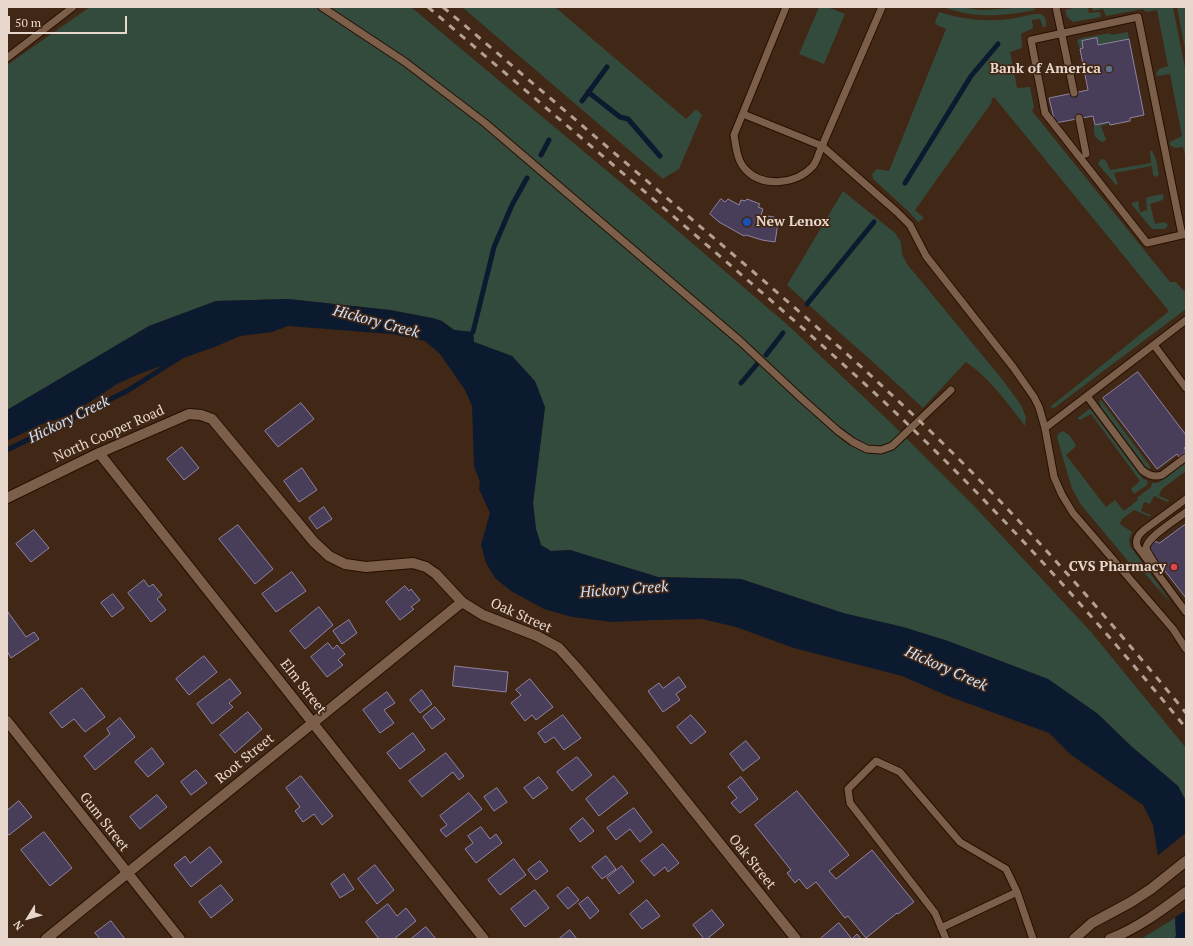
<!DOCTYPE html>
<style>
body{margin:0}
#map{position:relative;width:1193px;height:946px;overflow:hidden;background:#412715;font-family:"PT Serif",serif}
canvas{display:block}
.frame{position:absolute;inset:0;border:8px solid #e8d7cc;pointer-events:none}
.north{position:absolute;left:8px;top:898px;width:40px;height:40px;-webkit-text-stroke:3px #412715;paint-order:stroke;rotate:233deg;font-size:11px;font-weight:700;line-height:16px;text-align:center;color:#e8d7cc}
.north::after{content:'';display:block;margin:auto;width:14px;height:18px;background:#e8d7cc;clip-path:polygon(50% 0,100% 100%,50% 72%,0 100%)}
.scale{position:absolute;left:8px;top:16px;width:119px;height:18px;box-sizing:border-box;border:2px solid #e8d7cc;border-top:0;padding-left:5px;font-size:12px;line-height:14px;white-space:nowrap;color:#e8d7cc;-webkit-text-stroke:3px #412715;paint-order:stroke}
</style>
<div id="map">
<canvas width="1193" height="946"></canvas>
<div class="frame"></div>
<div class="north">N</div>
<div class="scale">50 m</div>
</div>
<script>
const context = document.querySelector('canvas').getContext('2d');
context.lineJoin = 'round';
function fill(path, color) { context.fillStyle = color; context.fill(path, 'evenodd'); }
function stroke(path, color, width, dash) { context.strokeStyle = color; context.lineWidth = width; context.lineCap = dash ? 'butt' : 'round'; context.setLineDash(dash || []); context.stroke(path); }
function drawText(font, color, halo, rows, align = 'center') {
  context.font = font + ' "PT Serif",serif'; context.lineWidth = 3.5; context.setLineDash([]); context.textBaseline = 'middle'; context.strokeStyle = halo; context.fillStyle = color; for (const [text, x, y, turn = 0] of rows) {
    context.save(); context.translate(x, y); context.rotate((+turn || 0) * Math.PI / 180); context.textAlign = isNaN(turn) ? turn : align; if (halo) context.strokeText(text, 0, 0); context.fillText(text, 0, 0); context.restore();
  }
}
const green = new Path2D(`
 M90,7H411L643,201L790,327L890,422L976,508L1091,632L1186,748V801L1178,786L1131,746L1098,714L1048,679L948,641L903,627L843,613L741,579L658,577L570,550L551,551L541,545L536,529L533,503L545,407L512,356L474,342L473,332L454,330L442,321L432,318L390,310L288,299L216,301L149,326L7,410V65Z
 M462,7H555L686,119L696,109L702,115L679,169C673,173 668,175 663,179Z
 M819,7H827L845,14L824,64L799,54Z
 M943,7H961L980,10L1031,7L1036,10C1002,16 976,19 943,7Z
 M1078,7H1088L1089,13L1100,12L1101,17L1073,22L1067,17L1065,10Z
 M1092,7H1173L1186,73V159L1183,147L1175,148L1170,145V142L1182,136L1170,74L1157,76L1156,73L1159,69L1168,66L1157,10L1146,12L1143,9L1106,16L1103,9L1093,11Z
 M1177,7H1184L1186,11V54Z
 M939,12C957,18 979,21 998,20C1010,20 1023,16 1035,14H1041C1045,17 1047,20 1046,26L1045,27H1043L1040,19L1032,20L1033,28L1021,34L1022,48L1010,52L1017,88L1030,87L1034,107L1032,111L1170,282H1176L1184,291L1186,290V309L1054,408L1050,407L1168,312V310L994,97L991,100L992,102L915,210L924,218L919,222L916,220L908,211L873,179L872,174L877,169L889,171L946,29L937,25L935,22Z
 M1128,32L1129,39L1098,45L1096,38L1082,41L1083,48L1080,49L1077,40L1082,38L1110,33L1111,35Z
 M1107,122L1108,124L1101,126L1106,139L1105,141L1102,142C1095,139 1093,133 1094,126Z
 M1150,151H1152C1157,158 1157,167 1159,175L1156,177L1153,175L1152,166L1114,173L1118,184L1116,185L1098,164L1101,159C1108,159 1107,165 1110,170L1151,163Z
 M843,191L895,233L901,242L902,254L907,264L1002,379L1021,405L1026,417L1025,426C1008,404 990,378 966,362L923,408C879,366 832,327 787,285Z
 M1162,194L1164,196L1163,200L1150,204L1155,224L1165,222L1168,225L1165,229H1152L1132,205V203L1138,201L1140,212L1147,210L1146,199L1148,197Z
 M1101,400L1150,466V470L1145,466L1101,407L1099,401Z
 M1089,409L1091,410L1143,479L1148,481L1147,485L1134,494L1131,489L1140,481L1091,414L1080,420L1078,419V418Z
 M1063,431L1070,436L1076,445L1074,448L1066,455L1106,507L1115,500L1124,511L1138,500L1137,498L1151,487L1152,483H1158L1186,463V471L1162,489L1159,496L1169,500L1168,502L1154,496L1150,504L1144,502L1141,511L1151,515V516H1148L1134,510L1122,519L1120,524L1132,532L1129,540L1130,546L1172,603L1156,585L1173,607L1137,564L1133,567L1082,506L1072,489L1057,437L1059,433Z
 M1175,918L1176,936L1174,939H1141Z`);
const water = new Path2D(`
 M288,299L390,310L432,318L442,321L454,330L473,332L474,342L512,356L535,381L545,407L533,503L536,529L541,545L551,551L570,550L658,577L741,579L843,613L903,627L948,641L1048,679L1098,714L1131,746L1178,786L1186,801V939H1174L1176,936L1175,917L1158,856L1153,825L1143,805L1070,754L1049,733L948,696L902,676L794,648L736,627L702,619L654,620L613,622L572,617L544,609L511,591L495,578L486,563L481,545L490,513L479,489L480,482L474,466L472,406L465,390L440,354L425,341L392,334L288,326L272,332L240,336L217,346L139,374L117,384L70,415L42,424L7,441V410L149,326L216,301Z`);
const pier = new Path2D(`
 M1186,833V910L1173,919L1156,857Z`);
const stream = new Path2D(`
 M588,92L620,117L628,119L660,156
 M582,101L607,67
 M541,155L549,140
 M905,183L971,76L998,44
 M807,304L874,222
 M473,332L494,247L512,205L527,178
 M766,355L783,333
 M741,383L758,363
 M7,450L127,391L179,358`);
const building = new Path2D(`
 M1097,38L1098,45L1129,39L1144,115L1130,118V121L1110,125L1109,122L1095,125L1093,116L1055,123L1049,98L1088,90L1080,49L1083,48L1082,41Z
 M721,199L725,202L728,199L739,205L741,200L745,201L747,199L760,204L758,207L763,209L761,215L774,217L773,222L778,223L775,242L762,240L746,235L744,236L719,222L710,214Z
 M1138,372L1186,435V447L1184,448L1186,451L1179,457L1177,454L1157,469L1103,398Z
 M301,403L314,419L278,447L265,431Z
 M182,447L199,468L184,480L167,459Z
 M302,468L317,490L299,502L284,481Z
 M324,507L332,519L317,529L309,518Z
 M1186,524V598L1147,548L1152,540L1159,543Z
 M238,525L273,569L255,584L219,539Z
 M34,530L49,548L31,562L16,544Z
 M292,572L306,591L276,612L262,594Z
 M144,580L149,587L153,584L162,595L157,599L166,610L151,622L128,593Z
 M405,586L409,591L411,589L420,600L411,607L414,609L400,620L386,602Z
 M113,594L124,608L112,617L101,603Z
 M319,607L333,625L305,649L290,631Z
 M8,612L26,637L34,632L39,639L11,658L7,651Z
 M349,620L357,633L342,644L333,631Z
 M328,643L333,649L337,645L345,654L338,660L343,665L327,677L311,657Z
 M204,656L217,672L189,695L176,679Z
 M455,666L508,672L506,692L453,686Z
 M679,677L686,687L676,694L680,700L663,712L648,691L659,683L663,688Z
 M230,679L241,693L229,703L233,707L212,724L197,704Z
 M530,679L553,707L536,720L532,715L525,721L511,703L521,695L516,690Z
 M82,688L105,717L85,732L74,719L62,728L50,713Z
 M422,690L432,704L420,713L410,700Z
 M387,692L395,703L384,710L394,723L380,733L363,710Z
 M435,707L445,719L432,729L423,717Z
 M248,712L262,729L235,753L220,735Z
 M563,715L581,738L564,750L554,737L545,743L538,733Z
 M691,715L706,732L691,744L677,727Z
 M120,718L135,737L95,770L84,756L110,734L107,729Z
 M413,733L425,750L400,769L387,753Z
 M746,741L760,758L743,771L730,754Z
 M152,748L164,764L148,777L135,762Z
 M446,753L464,776L459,780L453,772L422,797L409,781Z
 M577,757L592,775L572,791L557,772Z
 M196,770L207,783L191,795L181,782Z
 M301,776L333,816L322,825L314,814L303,822L295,811L300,807L286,788Z
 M614,776L628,793L599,816L586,799Z
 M539,777L548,788L533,799L524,788Z
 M741,777L758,799L740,813L731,803L737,798L728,787Z
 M497,788L507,802L494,811L484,797Z
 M797,791L849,855L829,871L836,879L872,850L914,902L898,914L897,913L866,938L848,916L845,918L816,882L807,889L799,879L795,883L787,873L791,870L755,825Z
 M469,793L482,809L446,837L440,830L447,825L440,816Z
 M157,795L167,807L140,829L130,817Z
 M19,801L32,817L9,835L7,833V811Z
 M634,808L652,832L640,842L630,829L616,840L607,828Z
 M583,818L594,831L580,842L570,829Z
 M481,827L490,839L496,834L502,843L476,863L465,849L473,843L468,836Z
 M44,832L72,868L50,886L21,850Z
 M663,844L679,863L668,872L665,867L654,876L641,861Z
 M210,847L222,862L191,887L174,865L185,856L190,863Z
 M606,856L616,869L602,879L592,867Z
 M514,859L526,875L500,895L488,880Z
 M540,861L548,871L536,880L528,870Z
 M375,865L394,890L377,904L358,879Z
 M622,866L634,882L619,894L607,878Z
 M344,874L354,889L340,898L331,884Z
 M221,885L233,900L211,918L199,902Z
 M568,887L579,900L568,909L557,896Z
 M535,890L549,908L525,927L511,909Z
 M588,897L599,911L590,919L579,904Z
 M647,900L660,916L642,929L630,914Z
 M388,904L397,916L406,908L416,921L394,939H379L366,922Z
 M712,910L724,925L707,939H704L693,925Z
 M111,921L125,939H100L95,933Z
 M839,923L852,939L857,934L861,939H820Z
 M426,927L436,939H411Z
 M570,930L577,939H559Z`);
const service = new Path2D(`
 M322,7L405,62L485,123L740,341L801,398L838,431L853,442L867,449L881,450L892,446L951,390
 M786,7L734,135C736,147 737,161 746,170C763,188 797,184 813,166C817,161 819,152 822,146L882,7
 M1056,7L1074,93
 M7,58L73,7
 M743,114L822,146L897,212L910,225L926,256L1013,367L1034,397L1039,407L1045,428L1054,477L1062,495L1073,513L1173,629L1186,649
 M1079,118L1086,154
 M1182,235L1138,17L1031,40L1045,113L1147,243L1186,234
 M1154,345L1186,388
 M1087,396L1142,470C1148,475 1154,478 1162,475L1186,457
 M1045,428L1186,320
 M1186,499L1144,530C1139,534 1135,539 1137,546L1186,612
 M1157,568C1155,564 1146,550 1146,548C1146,538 1177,519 1186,512
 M941,928L1017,892
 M946,939L935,913L850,803L848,789L876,761L900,772L960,842L1006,869L1017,892L1033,939`);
const minor = new Path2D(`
 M99,453L484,939
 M7,498L99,453L189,414L201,415L212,419L314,542L329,556L345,564L366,567L413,563L426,567L436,574L462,602L483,615L537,636L559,648L577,668L646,751L796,939
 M7,721L180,939
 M46,939L462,602`);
const tertiary = new Path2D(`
 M1074,939L1092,923L1131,902L1151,889L1186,861
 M1110,939C1138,928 1162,910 1186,892`);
const rail = new Path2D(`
 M428,7C521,87 615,166 708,246C780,308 852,370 920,436C1015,528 1102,626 1186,728
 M443,7C521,73 598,139 675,205C760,277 845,350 926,427C1019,516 1104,613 1186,713`);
const markers = [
 [1109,69,4,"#5c6f8a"],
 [747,222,5,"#1a4fb4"],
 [1174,567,4,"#e0444e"]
];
const poiNames = [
 ["Bank of America",1101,69],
 ["New Lenox",756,222,"left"],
 ["CVS Pharmacy",1166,567]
];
const streetNames = [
 ["North Cooper Road",109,434,-24],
 ["Oak Street",521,616,24],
 ["Elm Street",303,687,52],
 ["Root Street",245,759,-39],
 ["Gum Street",104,822,52],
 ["Oak Street",752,862,51]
];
const waterNames = [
 ["Hickory Creek",376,322,15],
 ["Hickory Creek",69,420,-26],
 ["Hickory Creek",624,590,-4],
 ["Hickory Creek",946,669,24]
];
fill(green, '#334b3c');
fill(water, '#0c1a2f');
fill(pier, '#412715');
stroke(stream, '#0c1a2f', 5);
fill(building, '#493e5a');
stroke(building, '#8f83a3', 1);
stroke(service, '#260f00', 9);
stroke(minor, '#260f00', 12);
stroke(tertiary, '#260f00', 12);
stroke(service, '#7c5f4b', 7);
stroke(minor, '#7c5f4b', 10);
stroke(tertiary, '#7c5f4b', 10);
stroke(rail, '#b4a093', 3, [7, 7]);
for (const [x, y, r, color] of markers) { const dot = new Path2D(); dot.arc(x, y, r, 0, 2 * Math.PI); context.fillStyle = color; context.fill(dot); stroke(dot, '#412715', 1.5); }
drawText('bold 14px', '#e8d7cc', '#412715', poiNames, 'right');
drawText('14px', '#e8d7cc', '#412715', streetNames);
drawText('italic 15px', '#cde2ff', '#412715', waterNames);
</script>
